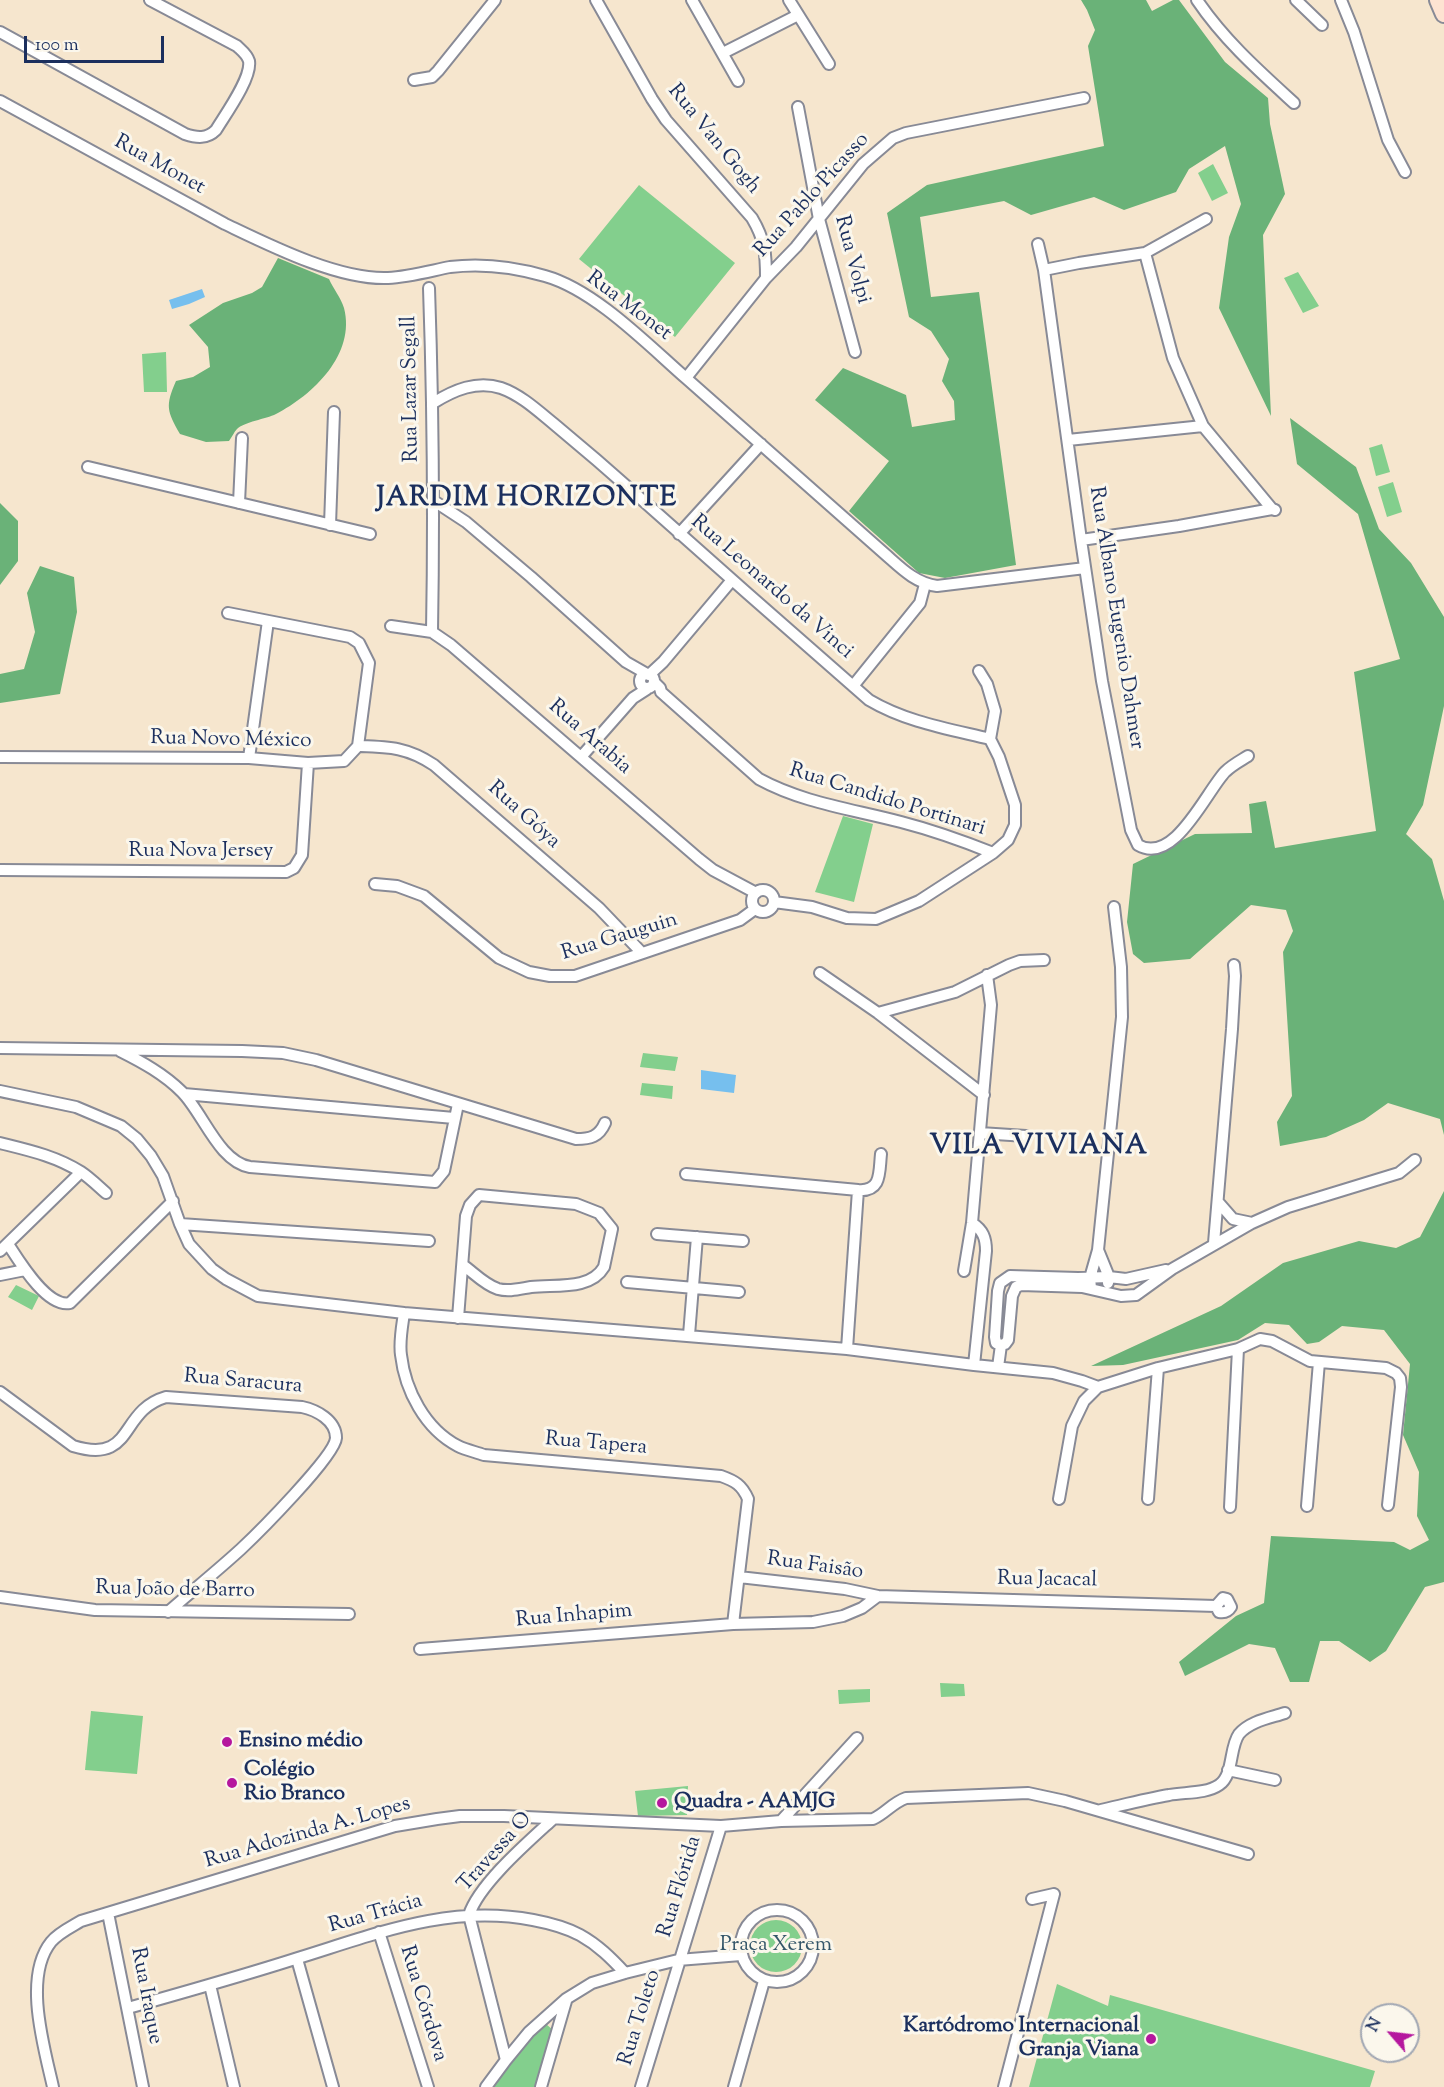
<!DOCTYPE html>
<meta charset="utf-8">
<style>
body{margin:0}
#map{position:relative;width:1444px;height:2087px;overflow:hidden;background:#f6e6ce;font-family:"Sorts Mill Goudy",serif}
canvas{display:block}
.north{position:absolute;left:1360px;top:2003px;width:60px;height:60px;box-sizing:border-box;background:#fbf7ec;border:2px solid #a1a7b3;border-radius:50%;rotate:298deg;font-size:16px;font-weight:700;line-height:24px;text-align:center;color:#1b2f5e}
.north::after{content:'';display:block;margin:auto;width:21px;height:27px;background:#b5179e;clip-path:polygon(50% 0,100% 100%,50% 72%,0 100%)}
.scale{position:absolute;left:24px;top:36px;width:140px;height:27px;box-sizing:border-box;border:3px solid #1b2f5e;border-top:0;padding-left:8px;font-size:18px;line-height:21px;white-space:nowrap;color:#1b2f5e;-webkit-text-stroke:4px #fbf7ec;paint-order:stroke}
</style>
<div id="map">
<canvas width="1444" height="2087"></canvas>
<div class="north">N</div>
<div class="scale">100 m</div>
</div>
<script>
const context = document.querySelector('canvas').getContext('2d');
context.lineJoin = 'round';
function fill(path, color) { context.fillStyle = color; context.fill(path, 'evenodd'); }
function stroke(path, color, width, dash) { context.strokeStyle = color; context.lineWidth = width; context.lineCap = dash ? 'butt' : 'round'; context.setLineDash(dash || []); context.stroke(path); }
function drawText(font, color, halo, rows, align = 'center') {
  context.font = font + ' "Sorts Mill Goudy",serif'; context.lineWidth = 6; context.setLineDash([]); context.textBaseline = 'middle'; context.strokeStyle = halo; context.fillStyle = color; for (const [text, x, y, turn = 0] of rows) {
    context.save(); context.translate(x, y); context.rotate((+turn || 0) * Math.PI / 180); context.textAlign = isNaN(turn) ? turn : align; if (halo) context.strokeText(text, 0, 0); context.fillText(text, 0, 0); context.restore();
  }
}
const green = new Path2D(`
 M1213,164L1228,193L1212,201L1198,173Z
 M639,185L735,263L675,337L579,259Z
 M1298,272L1319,306L1303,313L1284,278Z
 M166,352L167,392H144L142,354Z
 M1382,444L1390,472L1376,476L1369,448Z
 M1393,482L1402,512L1387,517L1378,487Z
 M843,816L873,824L854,902L815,892Z
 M643,1053L678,1057L675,1071L640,1067Z
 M642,1083L673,1086L672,1099L640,1095Z
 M16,1285L39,1296L32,1310L8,1297Z
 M940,1683L964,1684L965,1696L941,1697Z
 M870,1689V1702L839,1704L838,1690Z
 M91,1711L143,1716L137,1774L85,1770Z
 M688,1786L687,1815L638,1816L635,1791Z
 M750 1946a26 26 0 1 1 52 0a26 26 0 1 1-52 0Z
 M1057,1984L1108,2006L1110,1995L1375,2071L1370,2087H1029Z
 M546,2024L553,2030L538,2087H492L510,2060L541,2026Z`);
const forest = new Path2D(`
 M1081,0H1146L1152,11L1173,0H1179L1225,62L1268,98L1270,124L1285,194L1263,235L1271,416L1219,308L1229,237L1241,204L1225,146L1189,169L1176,192L1124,210L1094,197L1031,215L1004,201L920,217L931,297L979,292L1016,565L945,578L919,573L849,511L889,461L815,400L843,368L906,395L912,427L955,420L954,401L942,381L949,359L931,331L909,317L887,213L927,185L1104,146L1088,46L1095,30L1087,10Z
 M278,258L329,279C333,288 341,298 344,308C356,354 313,395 276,414C266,419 244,422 237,429C234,432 232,437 229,441L206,442L180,434C167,411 165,406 176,381L193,377L210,367L208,347L189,325L223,303L252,293L262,287Z
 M1290,418L1356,467L1379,529L1411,563L1444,617V706L1423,805L1406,834L1432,859L1444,901V1135L1440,1119L1388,1103L1364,1120L1326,1137L1280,1146L1277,1122L1292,1096L1283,952L1293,931L1286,910L1251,905L1190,959L1144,963L1133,954L1127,922L1133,864L1195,834L1252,833L1249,804L1266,801L1275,848L1376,831L1354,672L1400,659L1358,514L1297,464Z
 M0,503L18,521V561L0,585Z
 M40,566L74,577L77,612L60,694L0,703V674L24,669L35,632L27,593Z
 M1444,1191V1582L1425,1587L1386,1651L1370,1662L1339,1641H1320L1309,1682H1290L1275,1648L1249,1644L1185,1676L1179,1662L1236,1616L1264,1603L1271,1536L1394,1542L1410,1550L1429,1540L1417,1516L1419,1472L1403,1435L1410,1364L1384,1330L1342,1326L1319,1342L1307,1344L1289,1325L1265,1323L1238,1340L1123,1365L1091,1366L1221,1306L1283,1263L1359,1241L1396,1248L1420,1237Z`);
const water = new Path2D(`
 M202,289L205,297L189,304L172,309L169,300Z
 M701,1070L736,1075L734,1093L701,1089Z`);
const street = new Path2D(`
 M596,0L652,99L666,120L752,218C765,240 766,253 766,278
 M692,0L738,81
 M789,0L829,64
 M1197,0C1224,40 1259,71 1294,103
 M1296,0L1322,25
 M1341,0L1354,32L1388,140L1405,172
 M0,32L185,134C197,138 207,139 216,130C225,115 252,78 249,61C247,54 241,50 237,46L150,0
 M723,53L798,15
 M414,80L432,77L438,71L495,0
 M0,101L225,224C269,245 338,280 388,278C408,277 430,271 450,267C482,263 514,267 545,276C595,290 648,345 687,379C753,437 819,496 885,554C901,568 915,583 937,586L1085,568
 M798,107L819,219L855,352
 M1038,244L1044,270L1081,540L1102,681L1131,830L1138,845C1174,866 1206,792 1225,772C1232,765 1240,761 1248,756
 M1145,253L1173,358L1203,426L1272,509
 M1044,270L1079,263L1145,253L1206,219
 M429,288C433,403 434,517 432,632
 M686,378L766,278L796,247L863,164L893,138L906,133L1084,98
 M433,403C454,390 477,380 501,388C521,395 538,411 554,424C583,448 612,473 640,498C716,566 792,633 869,700C906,722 949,729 990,739
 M1068,440L1203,426
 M88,467L370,534
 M434,501L466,522L531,577L626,662L647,674
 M239,503L242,438
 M330,525L334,412
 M679,534L761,444
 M1081,540L1179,526L1272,509L1275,510
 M391,626L432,632L451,645L699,859L713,870L756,893
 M640 681a7 7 0 1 1 14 0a7 7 0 1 1-14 0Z
 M649,675L663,662L732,580
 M654,682L660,688L661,692L759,779C803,803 852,809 901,822C932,830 963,841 993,853
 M853,686L920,603L925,584
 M358,746C389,747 407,747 434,765L599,908L642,953
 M0,757L249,758L308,763L344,761L358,746L369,663L359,643L350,637L228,613
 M581,757L633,698L647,689
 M249,758L268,621
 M0,870L286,872L294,868L302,855L308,763
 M375,884L397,886L424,896L499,958L529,972L550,976H575L740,920L755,909
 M752 901a11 11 0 1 1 22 0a11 11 0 1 1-22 0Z
 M774,902L812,907L847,918L876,919L919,901L993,853L1008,840L1015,825V805L999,757L990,739L995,711L987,684L979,671
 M820,973L878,1013L984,1095
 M878,1013L955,992L1009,965L1020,961L1044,960
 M0,1048L242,1051L283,1053L316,1060L576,1139C590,1139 599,1137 605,1123
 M120,1051C142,1062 164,1074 182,1092C203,1113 219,1162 250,1167L435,1182L444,1171L458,1104
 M0,1091L76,1107L121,1126L137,1139L151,1156L163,1176L180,1224L189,1244L212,1269L226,1279L258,1296L404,1313L847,1349L974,1365L1053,1373L1082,1381L1098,1387
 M184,1094L454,1118
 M980,1133L1026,1136
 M0,1143C28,1150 56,1156 81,1172C90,1178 98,1186 106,1193
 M686,1174L858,1190L847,1349
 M858,1190C882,1192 879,1172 881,1154
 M1219,1203L1233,1219L1252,1223
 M972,1223C983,1230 986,1238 986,1251L974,1365
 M180,1224L429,1241
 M657,1234L743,1241
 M1214,1243L1232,1029L1235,976L1234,965
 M8,1244C19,1261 47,1308 70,1303L173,1201
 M1098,1250L1109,1277L1108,1283
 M0,1251L81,1172
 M964,1271L972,1223L991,1005L987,975
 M0,1275L25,1270
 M627,1282L739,1292
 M1091,1288L1090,1278L1098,1250L1122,1017L1121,967L1114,907
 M404,1313C402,1327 399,1342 401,1355C405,1390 425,1429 458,1446C466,1450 476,1452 484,1455L721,1476C735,1481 742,1485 748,1499L733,1624
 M458,1318L466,1216L470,1205L479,1195L576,1204L599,1213L612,1229L604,1267C590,1291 554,1284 531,1287C519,1289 509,1292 498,1289C485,1285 474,1273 463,1265
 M689,1335L697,1237
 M1001,1345L996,1343L995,1337L998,1291L1000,1283L1010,1276L1078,1278L1109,1277L1126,1279L1166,1270
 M998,1367L1001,1345L1005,1344L1008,1340L1012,1296L1016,1287L1021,1285L1082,1287L1121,1296L1136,1295L1172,1269L1252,1223L1288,1207L1399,1173L1415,1160
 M0,1392L73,1446C135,1465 118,1411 166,1397L302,1407C316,1410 336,1420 336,1438C335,1456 257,1534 241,1549C217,1571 192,1591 168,1612
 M1059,1499L1072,1426L1084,1401L1098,1387L1158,1368L1238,1349L1260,1339L1272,1341L1310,1361L1386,1368L1396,1373L1400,1378L1401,1387L1388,1505
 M1148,1499L1158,1368
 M1307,1506L1319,1362
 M1230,1507L1238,1349
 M739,1577L845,1589L878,1596L1216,1606L1223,1598L1227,1599L1231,1607C1228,1612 1225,1613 1219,1612L1216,1606
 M0,1597L95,1610L349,1614
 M420,1649L733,1624L813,1622L843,1616L862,1608L878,1596
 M1228,1770L1275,1780
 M1101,1810C1123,1805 1146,1799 1169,1795C1184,1792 1206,1794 1219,1785C1234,1775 1229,1748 1239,1734C1250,1721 1270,1718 1285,1713
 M781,1821L857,1738
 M741 1946a36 36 0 1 1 72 0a36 36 0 1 1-72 0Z
 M108,1913L143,2087
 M379,1932L428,2087
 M297,1959L333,2087
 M210,1985L234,2087
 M128,2008C185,1992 242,1976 298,1958C376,1934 449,1904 533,1920C549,1923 565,1927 580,1935C598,1945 611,1958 625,1973
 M506,2060L469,1915C479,1884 529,1841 553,1819
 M53,2087C44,2047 23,1977 51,1942C58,1933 71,1927 81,1921L395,1826L437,1819L460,1816H504L721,1826L781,1821L873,1819C886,1813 892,1803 906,1798L1028,1793L1065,1801L1248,1854
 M486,2087L506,2060L529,2032L566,1999L592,1983L625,1973L678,1960L741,1955
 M541,2087L566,2001
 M641,2087L721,1826
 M734,2087L764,1981
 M1004,2087L1054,1894L1032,1899`);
const secondary = new Path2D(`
 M1438,0L1444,14`);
const markers = [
 [227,1742,6,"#b5179e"],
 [232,1783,6,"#b5179e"],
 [662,1803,6,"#b5179e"],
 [1151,2039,6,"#b5179e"]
];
const streetNames = [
 ["Rua Van Gogh",713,140,51],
 ["Rua Monet",159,166,29],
 ["Rua Pablo Picasso",813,196,-48],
 ["Rua Volpi",851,260,75],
 ["Rua Monet",628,307,37],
 ["Rua Lazar Segall",412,389,-91],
 ["Rua Leonardo da Vinci",771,588,41],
 ["Rua Albano Eugenio Dahmer",1115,618,81],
 ["Rua Arabia",589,738,41],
 ["Rua Novo México",231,741,1],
 ["Rua Candido Portinari",887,801,17],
 ["Rua Góya",523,816,42],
 ["Rua Nova Jersey",201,852],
 ["Rua Gauguin",620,938,-17],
 ["Rua Saracura",243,1383,5],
 ["Rua Tapera",596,1445,5],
 ["Rua Faisão",815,1567,8],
 ["Rua Jacacal",1047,1581,1],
 ["Rua João de Barro",175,1591,1],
 ["Rua Inhapim",574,1617,-5],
 ["Rua Adozinda A. Lopes",308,1834,-16],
 ["Travessa O",496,1853,-48],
 ["Rua Flórida",681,1887,-73],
 ["Rua Trácia",376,1915,-16],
 ["Rua Iraque",145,1996,79],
 ["Rua Córdova",422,2004,73],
 ["Rua Toleto",641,2018,-73]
];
const poiNames = [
 ["Ensino médio",239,1742],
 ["Colégio",244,1771],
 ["Rio Branco",244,1795],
 ["Quadra - AAMJG",674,1803],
 ["Kartódromo Internacional",1139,2027,"right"],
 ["Granja Viana",1139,2051,"right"]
];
const parkNames = [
 ["Praça Xerem",776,1946]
];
const districtNames = [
 ["JARDIM HORIZONTE",527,500],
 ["VILA VIVIANA",1039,1148]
];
fill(green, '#83cf8d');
fill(forest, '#6ab278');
fill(water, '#76bfee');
stroke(street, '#888a96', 14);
stroke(secondary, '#888a96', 20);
stroke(street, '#fff', 10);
stroke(secondary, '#fee3d2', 16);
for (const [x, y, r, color] of markers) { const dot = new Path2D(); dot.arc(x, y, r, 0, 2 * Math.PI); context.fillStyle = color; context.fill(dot); stroke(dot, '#fbf7ec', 2); }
drawText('21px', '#1b2f5e', '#fbf7ec', streetNames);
drawText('bold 21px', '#1b2f5e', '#fbf7ec', poiNames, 'left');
drawText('21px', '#35576a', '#fbf7ec', parkNames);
context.letterSpacing = '1.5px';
drawText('bold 27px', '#1b2f5e', '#fbf7ec', districtNames);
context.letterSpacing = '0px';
</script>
